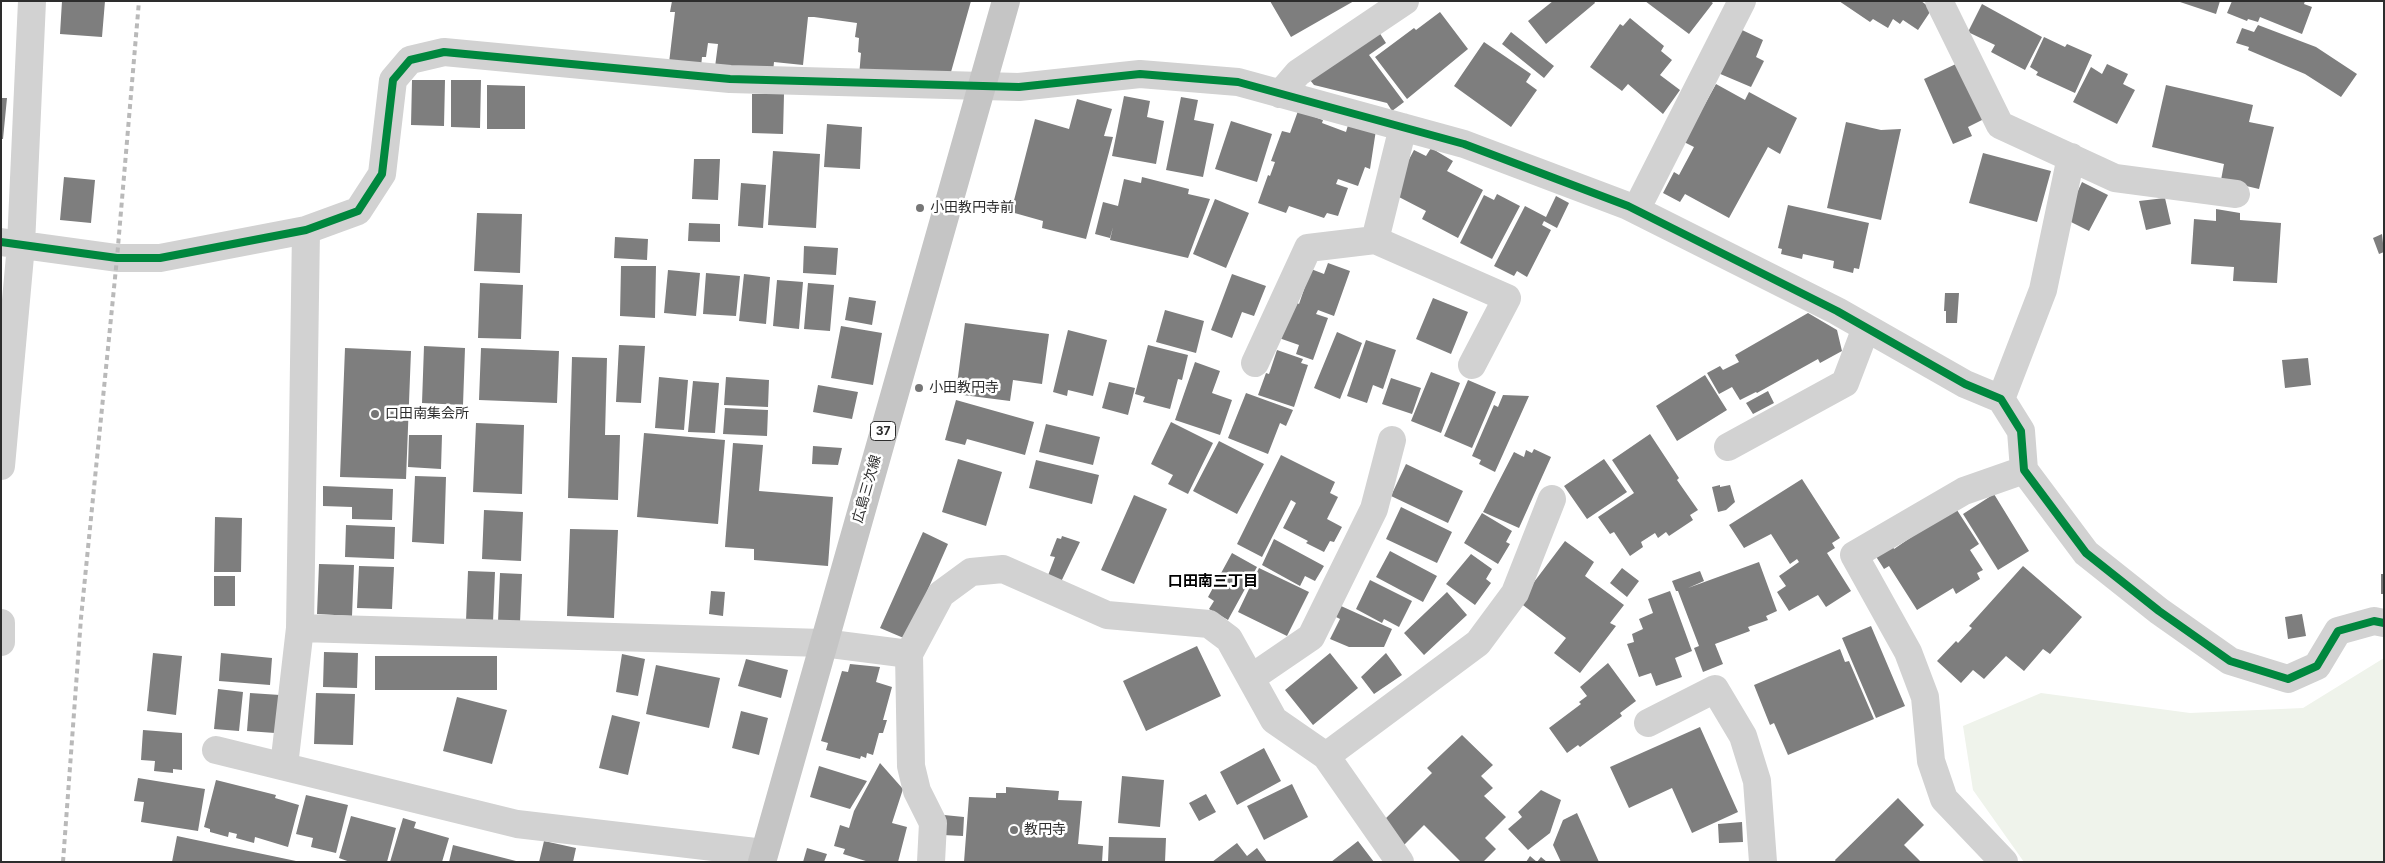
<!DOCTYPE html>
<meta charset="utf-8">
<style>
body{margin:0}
#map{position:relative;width:2385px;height:863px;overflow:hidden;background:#fff;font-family:Inter,sans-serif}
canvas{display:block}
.frame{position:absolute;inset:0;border:2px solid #2d2d2d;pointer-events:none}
</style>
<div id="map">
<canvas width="2385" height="863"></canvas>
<div class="frame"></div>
</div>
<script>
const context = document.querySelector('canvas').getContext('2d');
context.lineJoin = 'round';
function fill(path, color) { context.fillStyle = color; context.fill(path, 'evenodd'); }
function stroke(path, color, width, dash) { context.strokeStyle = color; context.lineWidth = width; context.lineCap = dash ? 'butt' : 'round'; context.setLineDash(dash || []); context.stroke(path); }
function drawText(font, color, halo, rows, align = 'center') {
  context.font = font + ' Inter,"Noto Sans JP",sans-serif'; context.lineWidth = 5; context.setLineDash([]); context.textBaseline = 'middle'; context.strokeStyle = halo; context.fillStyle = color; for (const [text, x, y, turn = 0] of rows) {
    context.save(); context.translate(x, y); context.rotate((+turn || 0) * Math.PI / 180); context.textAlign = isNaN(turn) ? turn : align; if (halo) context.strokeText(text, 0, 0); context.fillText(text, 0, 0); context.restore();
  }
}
const green = new Path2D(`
 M2384,658V862H2024L1973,790L1963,726L2041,693L2190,713L2303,708Z`);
const building = new Path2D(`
 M62,1H105L102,37L60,34Z
 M672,1H971L951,72L859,76L861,53L858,52L859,38L855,37L857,23L814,17H808L803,65L774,62L773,72L715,67L718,44L708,43L706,57H702L701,67L669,63L675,12H670Z
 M1270,1H1354L1291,37Z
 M1553,1H1594L1595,3L1546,44L1528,21Z
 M1645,1H1710L1713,3L1689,34Z
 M1839,1H1921L1932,9L1918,30L1903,20L1900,24L1893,19L1888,28L1873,19L1870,22Z
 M2177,1H2220L2216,14Z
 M2232,1H2305L2304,4L2312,7L2302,34L2260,17L2258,22L2248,19L2247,21L2227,13Z
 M1982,4L2042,37L2025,70L1991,52L1995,45L1968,32Z
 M1440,12L1468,49L1407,99L1375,57L1414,28L1416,30Z
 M1630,18L1664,46L1661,51L1672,60L1660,75L1680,90L1663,114L1628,84L1622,91L1590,67L1620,24L1623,26Z
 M2258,25L2316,47L2357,74L2341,97L2305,74L2248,50L2249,47L2236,43L2242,28L2254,32Z
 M1740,29L1763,40L1756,57L1764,61L1751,87L1718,73Z
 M1379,32L1386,43L1369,55L1404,102L1392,111L1387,103L1314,85L1310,80Z
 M1511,32L1554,66L1544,78L1502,44Z
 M2044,37L2065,47L2067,44L2092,55L2075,93L2036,75L2038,72L2030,67Z
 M1484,42L1531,74L1526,82L1537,90L1511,127L1454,86Z
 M1958,63L1984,119L1968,127L1972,136L1953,144L1924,79Z
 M2107,64L2128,74L2123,84L2135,90L2117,124L2073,102L2091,67L2102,74Z
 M412,80H445L444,126L411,125Z
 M451,80H481L480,128L451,127Z
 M1716,84L1745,100L1749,92L1797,118L1780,154L1768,147L1729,218L1685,194L1680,202L1663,193L1674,172L1679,175L1694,147L1684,142Z
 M487,85L525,86V129H487Z
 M2166,85L2253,105L2249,122L2274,127L2259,189L2221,180L2224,164L2152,147Z
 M752,94H784L783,134L752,133Z
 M1124,96L1150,101L1147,117L1164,121L1156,164L1112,156Z
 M1181,97L1198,100L1194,120L1214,124L1203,177L1166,170Z
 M1,98H7L3,139H1Z
 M1077,99L1112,109L1104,136L1113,137L1086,239L1042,228L1043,221L1011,212L1035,119L1069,129Z
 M1298,111L1323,120L1322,123L1346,132L1348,125L1376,130L1370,169L1365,167L1358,186L1338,179L1336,184L1348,188L1338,216L1327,213L1324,218L1289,206L1286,213L1258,203L1268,175L1270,176L1275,162L1271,161L1282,131L1290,133Z
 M1231,121L1272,134L1257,182L1215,169Z
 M1846,122L1881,130L1901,129L1881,220L1827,208Z
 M827,124L862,127L860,169L824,167Z
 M1431,148L1453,161L1447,171L1483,190L1458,238L1422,219L1426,211L1397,196L1396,184L1414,150L1426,156Z
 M773,151L820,154L816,228L768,225Z
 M1983,153L2051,171L2037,222L1969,203Z
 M694,159H720L718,200L692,199Z
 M64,177L95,180L91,223L60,220Z
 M1142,177L1189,189L1188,194L1210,199L1188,258L1110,240L1113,227L1110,238L1095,234L1103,202L1118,206L1124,179L1141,183Z
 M2082,182L2108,195L2089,231L2065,219Z
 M741,183L766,185L763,228L738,226Z
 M1497,194L1520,206L1492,259L1460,243L1484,195L1494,200Z
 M1556,196L1569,203L1557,228L1544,221L1542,225L1551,230L1527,277L1517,271L1514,276L1494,266L1525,206L1546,217Z
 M2165,198L2171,224L2146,230L2139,201Z
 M1215,199L1249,213L1226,268L1193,254Z
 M1788,205L1869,223L1859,269L1854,268L1853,273L1833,268L1834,261L1803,254L1802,259L1781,254L1782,249L1778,248Z
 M2216,209L2240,213V220L2281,223L2277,283L2233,281L2234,267L2191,264L2194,219L2216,221Z
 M477,213L522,214L520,273L474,271Z
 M689,223L720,224V242L688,241Z
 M2382,234L2384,252L2379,254L2373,238Z
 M615,237L648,239L647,260L614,258Z
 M804,246L838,248L836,275L803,273Z
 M1328,263L1350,271L1334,316L1318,310L1316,314L1328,318L1313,360L1296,354L1299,345L1279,338L1297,303L1299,304L1311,269L1324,274Z
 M621,266H656L655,318L620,316Z
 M668,270L700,273L696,316L664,313Z
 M706,273L740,276L736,316L703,314Z
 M744,274L770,277L766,324L739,321Z
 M1232,274L1266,286L1254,316L1242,312L1232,338L1211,330Z
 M777,280L803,282L799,329L773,326Z
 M480,283L523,285L521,339L478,338Z
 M808,283L834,285L830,331L804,329Z
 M1945,293H1959L1957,323H1946V311H1944Z
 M849,297L876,301L872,325L845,320Z
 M1433,298L1468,312L1451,354L1416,339Z
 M1165,310L1204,321L1196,353L1156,342Z
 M1808,313L1837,330L1842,351L1820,363L1818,359L1757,393L1756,392L1740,400L1732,387L1719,394L1707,373L1720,366L1723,370L1739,362L1735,355Z
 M965,323L1049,334L1042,384L1013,380L1010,401L963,395V392H956Z
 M841,326L882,333L873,385L831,378Z
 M1068,330L1107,340L1093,396L1068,390L1067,396L1053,392Z
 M1337,332L1362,343L1340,399L1314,388Z
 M1366,340L1396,350L1383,389L1373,385L1367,403L1347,396Z
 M619,345L645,346L641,403L616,402Z
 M1148,345L1188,355L1182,380L1178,379L1170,409L1143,402L1145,397L1135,394Z
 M424,346L465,348L463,405L422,403Z
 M345,348L411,351L406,479L340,477Z
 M481,348L559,351L557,403L479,400Z
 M1277,350L1303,359L1301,363L1308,365L1294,407L1258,395L1266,373L1269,374Z
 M572,357L607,358L605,435H620L618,500L568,498Z
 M2308,358L2311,385L2285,388L2282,360Z
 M1195,362L1220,371L1212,393L1232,400L1220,435L1175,420Z
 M1431,372L1460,383L1441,433L1411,421Z
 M1705,375L1727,410L1677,441L1656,406Z
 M659,377L688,380L684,430L655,428Z
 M726,377L769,380L768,407L724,405Z
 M1391,378L1421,388L1412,414L1382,404Z
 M1468,380L1496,392L1472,448L1444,436Z
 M693,381L719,383L715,433L688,432Z
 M1109,382L1135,388L1128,415L1102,408Z
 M818,385L858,392L852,419L813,412Z
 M1768,391L1774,403L1753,414L1746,403Z
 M1246,393L1293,410L1286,426L1280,423L1268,454L1228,438Z
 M1503,395L1529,396L1495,472L1479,464L1481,460L1472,456L1494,405L1498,407Z
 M956,400L1034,422L1025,455L967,439L965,445L945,440Z
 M725,408L768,410L767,436L723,434Z
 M1171,422L1213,443L1188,494L1168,484L1173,475L1151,464Z
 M476,423L524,425L522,494L473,492Z
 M1046,424L1100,437L1093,465L1039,452Z
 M644,433L725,440L718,524L637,517Z
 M1650,434L1679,478L1677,480L1698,510L1690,515L1693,520L1669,536L1666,532L1658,538L1655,533L1641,542L1643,547L1630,556L1614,532L1610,534L1598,517L1634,493L1612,460Z
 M409,435H442L441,469L408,467Z
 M1219,441L1264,464L1237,514L1193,491Z
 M733,443L763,445L759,491L833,497L828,566L754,560V549L725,547Z
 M813,446L842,448L838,465L812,464Z
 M1534,449L1551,457L1519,528L1483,512L1514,452L1524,457L1526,450L1532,453Z
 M1281,455L1335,482L1330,493L1338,497L1327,519L1342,527L1334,542L1330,541L1324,552L1306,543L1308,541L1283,528L1296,503L1291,500L1262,557L1237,544Z
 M958,459L1002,472L986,526L942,512Z
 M1604,459L1627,492L1587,519L1564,486Z
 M1036,460L1099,475L1092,504L1029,488Z
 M1406,464L1463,491L1448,523L1391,496Z
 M415,476L446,477L444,544L412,542Z
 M1802,479L1840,538L1832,543L1835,548L1827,553L1851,591L1826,607L1818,595L1789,611L1777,592L1786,586L1779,576L1799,562L1797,559L1790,564L1771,534L1744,548L1729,525Z
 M1720,485V487L1730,485L1735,502L1726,510L1718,512L1712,487Z
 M323,486L393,489L392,520L352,519V507L323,506Z
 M1994,494L2029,551L1998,570L1963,514Z
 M1134,495L1167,509L1134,584L1101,570Z
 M1401,507L1452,532L1437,563L1386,539Z
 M1955,507L1979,544L1970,550L1983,570L1977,573L1980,579L1956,594L1953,588L1917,610L1889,566L1884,569L1875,555L1892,545L1894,549Z
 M484,510L523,512L521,561L482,559Z
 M1482,513L1512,531L1506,542L1510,544L1498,564L1464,543Z
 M215,517L242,518L241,572H214Z
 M346,525L395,527L394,559L345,557Z
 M570,529L618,530L614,618L567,616Z
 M923,532L948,544L906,639L880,628Z
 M1062,536L1080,542L1060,584L1047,578L1055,557L1050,556L1057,538L1061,539Z
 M1274,539L1324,566L1315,581L1305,576L1300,586L1262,565Z
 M1565,541L1594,562L1585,576L1624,605L1610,623L1616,626L1580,673L1554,653L1566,638L1519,602Z
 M1390,551L1437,576L1423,602L1376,577Z
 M1232,553L1257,567L1228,620L1209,609L1214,601L1208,597Z
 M1471,554L1492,569L1486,579L1491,583L1475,605L1446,584Z
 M1759,562L1777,611L1766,616L1768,620L1748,627L1750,631L1715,644L1723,664L1703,672L1694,648L1699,646L1678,591H1676L1672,581L1700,571L1704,581L1688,588Z
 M319,564L354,565L352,616L317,614Z
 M359,566L394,567L392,609L357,608Z
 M2023,566L2082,617L2050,654L2043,649L2024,671L2006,656L1984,679L1973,670L1961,683L1937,661L1956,641L1958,643L1972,628L1969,626Z
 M1259,568L1309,592L1287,636L1238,612Z
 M1622,568L1639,581L1627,597L1610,583Z
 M468,571L495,572L493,622L466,621Z
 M500,573L522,574L520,623L498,622Z
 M2381,574H2384V594H2381Z
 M214,576H235V606H214Z
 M1370,580L1412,601L1399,627L1384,619L1382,623L1356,609Z
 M711,591L725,592L723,616L709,614Z
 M1670,591L1692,651L1675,658L1682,677L1656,686L1651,673L1639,677L1627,644L1634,642L1632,634L1643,629L1639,619L1653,613L1648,599Z
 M1447,592L1467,615L1424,655L1404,633Z
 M1341,606L1392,629L1384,647H1349L1330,639L1340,619L1336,617Z
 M2302,614L2306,636L2288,639L2285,617Z
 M1871,626L1905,706L1876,718L1842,638Z
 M1197,646L1221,696L1146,731L1123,681Z
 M1840,649L1845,662L1849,661L1874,719L1788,755L1774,723L1770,725L1754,685Z
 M324,652L358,653L357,688L323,687Z
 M153,653L182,656L176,715L147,711Z
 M221,653L272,658L270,685L219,681Z
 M1330,653L1358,688L1313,725L1285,690Z
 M1386,653L1402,675L1374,694L1361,677Z
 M622,654L645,659L638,696L616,692Z
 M375,656H497V690H375Z
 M746,659L788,670L781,698L738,686Z
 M1608,663L1636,701L1620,713L1622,716L1580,747L1578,745L1567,753L1549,728L1581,704L1579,702L1587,696L1580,687Z
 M850,664L880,667L876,682L892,687L883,720H887L883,733H879L873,755L867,753L866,758L861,756L860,759L826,750L828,743L821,741L842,671L848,672Z
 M656,665L720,678L709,728L646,714Z
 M218,689L243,692L239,731L214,729Z
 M250,693L280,695L275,733L247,731Z
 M316,693L355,694L353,745L314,744Z
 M457,697L507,710L492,764L443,751Z
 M741,711L768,718L759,755L732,748Z
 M612,715L640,722L628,775L599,768Z
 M1700,727L1738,812L1692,833L1672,788L1629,808L1610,767Z
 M143,730L182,733V770L173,769V773L154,771L155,761L141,760Z
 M1462,735L1493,765L1481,776L1493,788L1484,796L1506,817L1485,838L1496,849L1483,862H1461L1424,825L1404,845L1382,822L1432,773L1427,768Z
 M1264,748L1281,781L1237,805L1220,772Z
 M880,763L903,789L892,823L907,827L898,862H869L843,854L845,849L834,846L840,825L849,828L854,811Z
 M819,766L867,781L850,809L810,797Z
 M1122,776L1164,780L1160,827L1118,823Z
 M138,778L205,789L198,831L141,822L144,802L134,801Z
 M216,780L276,795L275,798L299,805L288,847L255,837L254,843L236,838L237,834L229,832L228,837L210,832V829L204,827Z
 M1292,784L1308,817L1264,840L1247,806Z
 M1006,787L1059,791L1058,800L1082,801L1078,844L1103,846L1102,862H964L969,797L996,798V793H1006Z
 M1541,790L1561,800L1550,833L1528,850L1508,829L1522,817L1518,812Z
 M1206,794L1216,812L1199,821L1189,803Z
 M306,795L348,805L336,853L311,847L313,838L296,834Z
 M1898,798L1924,825L1904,845L1921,862H1836L1835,860Z
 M1577,813L1599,862H1561L1553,845L1563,820Z
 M944,815L964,817L963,836L943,835Z
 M351,816L396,828L387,862H350L339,858Z
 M403,818L416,822L414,828L449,838L442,862H390Z
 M1742,822L1743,842L1719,843L1718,824Z
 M177,836L296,861V862H172Z
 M1109,837L1166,838L1165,862H1108Z
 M544,841L576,848L573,862H539Z
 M1358,841L1374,862H1331Z
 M1237,843L1247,856L1257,848L1267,862H1212Z
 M453,845L516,861V862H449Z
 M807,848L827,854L824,862H803Z
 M1530,856L1537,862L1541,857L1547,862H1526Z`);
const minor = new Path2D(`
 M1939,1L2000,125L2115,178L2236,194
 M1280,94L1298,73L1405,1
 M1636,210L1742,1
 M1375,240L1403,127
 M1,242L117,258H160L306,230L358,211L382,174L393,80L410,60L444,52L730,79L1019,87L1140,74L1238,82L1464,144L1628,206L1837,311L1965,384L2001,399L2021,431L2024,470L2086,553L2159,611L2230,661L2288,679L2317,666L2338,631L2374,621L2384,623
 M1255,363L1308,248L1375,240L1507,298L1472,365
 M2001,399L2043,290L2071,157
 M1728,447L1845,383L1866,328
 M1,466L21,245L32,1
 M1,623V642
 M300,628L823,643L909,654
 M1251,678L1311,637L1374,509L1392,440
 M1648,723L1715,689L1743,736L1757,781L1763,862
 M216,750L517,824L764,853
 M1326,756L1478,643L1515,593L1552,499
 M284,766L300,628L306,230
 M931,862L933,823L917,791L911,766L909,654L941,594L971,572L1003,569L1107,615L1209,624L1229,639L1274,720L1326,756L1400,862
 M2004,862L1944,799L1931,761L1925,697L1908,652L1854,555L1964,491L2024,470`);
const primary = new Path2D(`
 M762,862L1006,1`);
const rail = new Path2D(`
 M63,862L81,618L117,258L139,1`);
const cycleway = new Path2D(`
 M1,242L117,258H160L306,230L358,211L382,174L393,80L410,60L444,52L730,79L1019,87L1140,74L1238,82L1464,144L1628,206L1837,311L1965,384L2001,399L2021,431L2024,470L2086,553L2159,611L2230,661L2288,679L2317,666L2338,631L2374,621L2384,623`);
const markers = [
 [920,208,5,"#767676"],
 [919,388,5,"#767676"],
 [375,414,5,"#767676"],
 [1014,830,5,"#767676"]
];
const shields = [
 [883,431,25]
];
const shieldNames = [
 ["37",883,431]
];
const poiNames = [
 ["小田教円寺前",930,208],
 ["小田教円寺",929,388],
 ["口田南集会所",385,414],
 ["教円寺",1024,830]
];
const streetNames = [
 ["広島三次線",867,489,-74]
];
const neighbourhoodNames = [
 ["口田南三丁目",1213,581]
];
fill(green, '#eff3eb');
fill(building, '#7e7e7e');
stroke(minor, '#d2d2d2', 28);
stroke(primary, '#c5c5c5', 28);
stroke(rail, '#b9b9b9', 4, [5, 4]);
stroke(cycleway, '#00873e', 8);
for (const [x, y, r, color] of markers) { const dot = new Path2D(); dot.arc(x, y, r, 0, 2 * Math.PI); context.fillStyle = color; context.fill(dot); stroke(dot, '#fff', 2); }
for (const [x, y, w] of shields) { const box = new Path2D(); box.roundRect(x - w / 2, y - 9.5, w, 19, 4); context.fillStyle = '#fff'; context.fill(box); stroke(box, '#2d2d2d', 1); }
drawText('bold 12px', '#2d2d2d', null, shieldNames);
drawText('14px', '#2d2d2d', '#fff', poiNames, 'left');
drawText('14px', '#2d2d2d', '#fff', streetNames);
drawText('bold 15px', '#000', '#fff', neighbourhoodNames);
</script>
